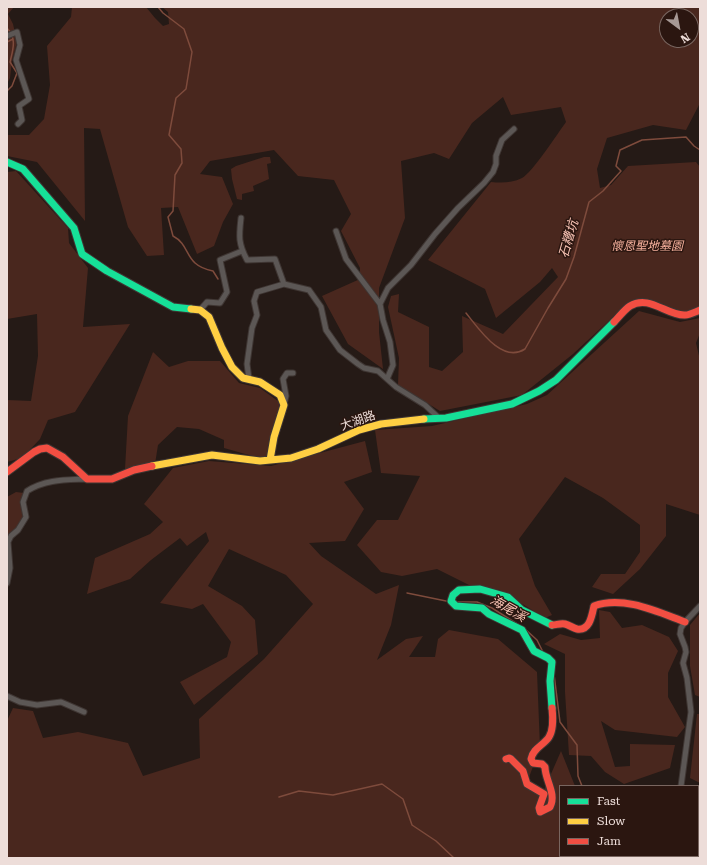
<!DOCTYPE html>
<meta charset="utf-8">
<style>
body{margin:0}
#map{position:relative;width:707px;height:865px;overflow:hidden;background:#251a16;font-family:"Roboto Serif",serif}
canvas{display:block}
.frame{position:absolute;inset:0;border:8px solid #edddd9;pointer-events:none}
.legend{position:absolute;left:559px;top:785px;width:140px;height:72px;box-sizing:border-box;background:#2b1610;border:1px solid #796660;margin:0;padding:5px 7px;list-style:none;font-size:12px;color:#edddd9}
.legend li{display:flex;align-items:center;gap:8px;height:20px}
.legend b{width:20px;border:1px solid #796660}
.north{position:absolute;left:659px;top:8px;width:40px;height:40px;box-sizing:border-box;background:#2b1610;border:1px solid #796660;border-radius:50%;rotate:148deg;font-size:11px;font-weight:700;line-height:16px;text-align:center;color:#edddd9}
.north::after{content:'';display:block;margin:auto;width:14px;height:18px;background:#a79995;clip-path:polygon(50% 0,100% 100%,50% 72%,0 100%)}
</style>
<div id="map">
<canvas width="707" height="865"></canvas>
<div class="frame"></div>
<ul class="legend">
<li><b style="height:5px;background:#16e098"></b>Fast</li>
<li><b style="height:5px;background:#ffcf43"></b>Slow</li>
<li><b style="height:5px;background:#f24e42"></b>Jam</li>
</ul>
<div class="north">N</div>
</div>
<script>
const context = document.querySelector('canvas').getContext('2d');
context.lineJoin = 'round';
function fill(path, color) { context.fillStyle = color; context.fill(path, 'evenodd'); }
function stroke(path, color, width, dash) { context.strokeStyle = color; context.lineWidth = width; context.lineCap = dash ? 'butt' : 'round'; context.setLineDash(dash || []); context.stroke(path); }
function drawText(font, color, halo, rows, align = 'center') {
  context.font = font + ' "Roboto Serif","Noto Sans TC",serif'; context.lineWidth = 3; context.setLineDash([]); context.textBaseline = 'middle'; context.strokeStyle = halo; context.fillStyle = color; for (const [text, x, y, turn = 0] of rows) {
    context.save(); context.translate(x, y); context.rotate((+turn || 0) * Math.PI / 180); context.textAlign = isNaN(turn) ? turn : align; if (halo) context.strokeText(text, 0, 0); context.fillText(text, 0, 0); context.restore();
  }
}
const green = new Path2D(`
 M7,7H14L8,14L13,24L17,42L12,61L10,78L7,84Z
 M72,7H146L155,18L163,26L169,24L168,12L162,7H700V103L686,130L653,125L607,138L597,169L600,188L611,185L628,166L696,162L700,167V306L691,311L681,312L646,300L636,299L628,303L573,354L522,395L440,411L398,385L399,358L388,307L391,296L399,294L398,312L429,327V367L442,371L463,352L462,316L503,334L558,277L552,268L540,282L496,318L485,289L428,260L491,182C502,183 512,183 522,178C532,173 558,133 566,122L561,107L511,115L503,97L472,123L449,159L434,153L401,161L405,218L379,288V332L383,369L348,344L322,296L360,279V268L341,231L351,214L334,180L298,176L274,150L210,161L200,174L222,177L233,204L223,222L214,246L197,254L178,207L161,208L164,255L147,256L128,227L100,129L84,128L85,221L37,162L7,156V135H29L44,119L50,85L47,46L71,17ZM667,16H691V40H667Z
 M264,157H270L271,163L267,164L269,179L253,186L254,191L242,194V200L237,199L232,179L231,169L236,166Z
 M16,171L68,228L69,243L88,268L83,327L130,324L75,412L48,420L40,439L22,458L7,462V400L31,401L38,356L37,314L7,319V172Z
 M639,311L680,322L700,318V333L696,343L700,360V515L666,504V536L640,569L613,594L592,587L601,574H625L640,552V525L603,498L565,477L519,539L535,586L552,615L545,618L500,590L469,585L437,569L402,576L381,572L357,545L377,520H398L420,476L381,473L375,430L432,426L527,404L547,395Z
 M153,352L169,367L188,361H220L239,383L260,388L282,404L267,457H256L224,448V440L199,429L177,427L158,445L155,464L125,469L128,416Z
 M365,441L372,472L344,482L364,509L345,541L309,543L321,556L376,594L399,585L391,625L377,660L406,639L423,636L409,657H435L438,639L449,630L498,639L537,672L540,747L527,783L544,790L561,751L575,786H560V856H563L560,858H7V721L13,708L33,711L43,738L78,732L128,743L143,776L200,758L199,719L264,659L313,604L286,575L229,549L208,586L242,606L255,620L258,654L194,705L180,682L227,657L231,642L203,604L192,609L160,603L209,541L206,532L187,546L180,538L151,560L130,579L87,594L95,558L150,534L163,522L144,504L173,468L209,461L271,466Z
 M16,492L24,493V517L22,522L7,540V497Z
 M599,610L610,612L622,628L642,625L669,637L678,651L668,673V697L685,727L677,737L615,730L601,721L615,767L630,766V744L675,745L670,768L624,784L605,772L591,756L569,755L565,692V654L544,644L560,634L581,640L600,638Z
 M700,613V697L695,695L690,666V625Z
 M697,714H700V783L690,778Z`);
const stream = new Path2D(`
 M158,7L163,13L184,29L192,52L186,89L176,98L169,135L181,149L182,163L175,175L173,211L168,217L173,236C192,246 183,265 213,271L218,279
 M7,28C17,38 13,50 10,62L17,73L12,86L7,91
 M7,42L13,39
 M466,313C479,329 502,364 525,349L548,308L566,279L574,257L589,202L603,191L621,171L616,166L620,150L642,140L686,137L694,146L700,150
 M407,593L446,601
 M457,602H477L492,608L522,627
 M525,629L537,640L543,652
 M554,674L560,722L577,745L578,776L582,786
 M279,797L299,791L333,795L382,784L403,799L412,825L436,841L454,858
 M698,820H700
 M561,858L563,856`);
const street = new Path2D(`
 M7,36L17,32L20,45L16,60L29,99L19,106L22,120L18,124
 M241,218C239,236 238,243 247,260L275,259L284,284
 M336,231L346,259L380,304
 M200,310L207,302L220,303L227,292L220,260L242,251
 M249,379L247,364L252,328L257,315L254,301L257,292L284,284L309,290L321,307L326,330L340,350L358,364L364,368L378,371L387,379
 M284,404L286,396L283,379L287,373H293
 M439,418L425,405L396,387L387,379L393,365L390,342L383,320L380,304L388,288L411,265L435,234L458,208L484,183L493,172L496,164V156L502,140L514,129
 M7,583L10,568L8,542L11,536L18,530L26,517L23,502L27,491C46,479 66,480 87,479
 M7,696L20,702L37,705L61,702L84,712
 M681,786L691,712L687,678L683,663L686,652L685,647L680,634L681,628L685,622L700,606`);
const fast = new Path2D(`
 M7,162L23,169L74,228L82,254L107,271L173,307L191,309
 M424,419L446,418L512,404L539,391L556,380L614,322
 M552,708L550,681L552,662L548,658L534,651L522,630L489,614L482,608L456,606L451,601L453,595L459,590L480,589L508,597L522,610L552,625`);
const slow = new Path2D(`
 M191,309L200,310L209,317L222,348L232,367L243,378L260,382L280,395L284,405L274,437L270,460
 M152,466L212,455L260,461L291,458L318,449L359,430L381,424L424,419`);
const jam = new Path2D(`
 M614,322C619,317 624,310 630,306C649,294 667,316 685,315C690,315 695,312 700,310
 M7,472L34,452L40,449L47,448L63,457L87,479H112L134,470L152,466
 M552,625C556,625 561,623 565,624C569,625 573,628 577,629C590,631 592,615 594,606C623,595 658,612 685,622
 M506,759L509,758L511,759L523,771L527,784L544,794L539,808L540,812L550,807C557,794 545,780 545,767L542,764L533,763L531,759C533,748 544,745 549,737C554,729 553,717 552,708
 M698,793H700
 M690,856L693,858`);
const parkNames = [
 ["懷恩聖地墓園",647,246]
];
const streetNames = [
 ["大湖路",358,421,-19]
];
const waterNames = [
 ["石糟坑",569,239,-74],
 ["海尾溪",508,609,30]
];
fill(green, '#49271e');
stroke(stream, '#7e4b3c', 1.5);
stroke(street, '#3f3633', 7);
stroke(fast, '#3f3633', 9);
stroke(slow, '#3f3633', 9);
stroke(jam, '#3f3633', 9);
stroke(street, '#5c5755', 5);
stroke(fast, '#16e098', 7);
stroke(slow, '#ffcf43', 7);
stroke(jam, '#f24e42', 7);
drawText('italic 12px', '#f9b39f', '#2b1610', parkNames);
drawText('12px', '#edddd9', '#2b1610', streetNames);
drawText('italic 13px', '#f8c3b4', '#2b1610', waterNames);
</script>
